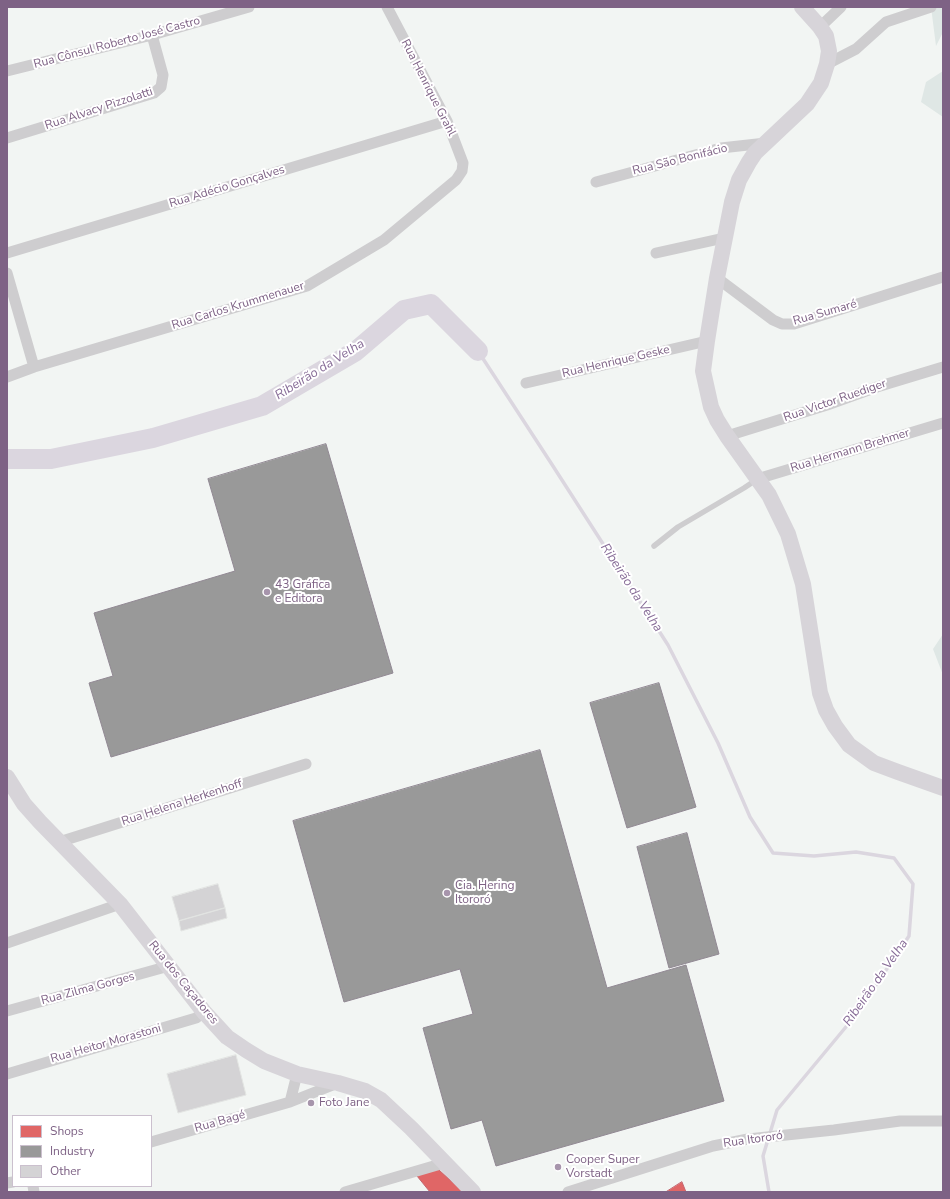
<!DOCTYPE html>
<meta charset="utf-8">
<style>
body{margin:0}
#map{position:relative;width:950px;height:1199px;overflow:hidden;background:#f2f5f3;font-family:"Nunito Sans",sans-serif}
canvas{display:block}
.frame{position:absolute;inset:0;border:8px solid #7e6285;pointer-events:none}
.legend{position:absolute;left:12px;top:1115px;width:140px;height:72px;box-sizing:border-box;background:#fff;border:1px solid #cbc0ce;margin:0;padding:5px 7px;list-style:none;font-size:12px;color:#7e6285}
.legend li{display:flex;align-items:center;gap:8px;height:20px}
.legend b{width:20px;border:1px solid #cbc0ce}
</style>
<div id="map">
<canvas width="950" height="1199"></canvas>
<div class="frame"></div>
<ul class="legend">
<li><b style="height:11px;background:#e06666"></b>Shops</li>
<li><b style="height:11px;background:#999"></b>Industry</li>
<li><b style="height:11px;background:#d4d3d5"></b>Other</li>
</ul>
</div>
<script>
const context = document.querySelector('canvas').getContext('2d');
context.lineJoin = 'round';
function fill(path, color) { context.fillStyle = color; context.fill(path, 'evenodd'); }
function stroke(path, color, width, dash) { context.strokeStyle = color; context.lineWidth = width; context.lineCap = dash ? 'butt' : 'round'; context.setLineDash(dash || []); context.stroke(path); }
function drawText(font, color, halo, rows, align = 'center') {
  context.font = font + ' "Nunito Sans",sans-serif'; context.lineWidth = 4; context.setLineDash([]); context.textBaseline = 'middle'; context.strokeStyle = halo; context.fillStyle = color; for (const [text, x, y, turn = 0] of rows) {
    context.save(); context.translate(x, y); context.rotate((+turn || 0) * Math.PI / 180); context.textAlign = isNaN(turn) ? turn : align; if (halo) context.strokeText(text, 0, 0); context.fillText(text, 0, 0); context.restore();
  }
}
const green = new Path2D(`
 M931,7H943V32L936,46Z
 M943,71V117L921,102L926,82Z
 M943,634V675L933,649Z`);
const shops = new Path2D(`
 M438,1169L461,1190L462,1192H430L417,1176Z
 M682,1182L686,1192H666Z`);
const industry = new Path2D(`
 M326,444L393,673L111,757L89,683L113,676L94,613L235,571L208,479Z
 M659,683L696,807L627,828L590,703Z
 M540,750L607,988L686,965L724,1101L496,1166L482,1120L451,1129L423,1028L473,1014L460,969L344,1002L293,821Z
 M687,833L719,954L669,968L637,847Z`);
const stream = new Path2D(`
 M478,351L551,463L668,645L718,743L750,817L773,853L814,856L856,852L894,858L913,884L909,936L855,1016L777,1110L763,1156L769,1192`);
const river = new Path2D(`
 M7,459H51L153,438L262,406L356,351L404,310L431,304L478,351`);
const building = new Path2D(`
 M218,884L225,908L179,921L172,897Z
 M225,908L227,918L181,931L179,921Z
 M236,1055L246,1095L178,1113L167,1074Z`);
const service = new Path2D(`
 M654,546L678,527L744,488L756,480`);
const minor = new Path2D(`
 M820,27L841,7
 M827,64L856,49L886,22L931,7
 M7,71L152,35L249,7
 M7,138L154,93L161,87L163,75L152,35
 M596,182L721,148L766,143
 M7,253L447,121
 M656,253L724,238
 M7,273L34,367
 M717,278L773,320L782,324H794L943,277
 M7,377L34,367L307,286L384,240L456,180L462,171L463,163L447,121L387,7
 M526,383L707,341
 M727,436L827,405L877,387L943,367
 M757,479L943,423
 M59,842L306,764
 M7,943L120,904
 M7,1011L169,966
 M7,1074L196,1018L204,1012
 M290,1102L297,1074
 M151,1142L290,1102L338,1083
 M7,1183L13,1182
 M33,1186L34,1192
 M345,1192L444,1163
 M568,1192L713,1146L748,1139L834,1130L900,1121H943`);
const secondary = new Path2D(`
 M802,7L820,27L826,36L829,51L827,64L821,83L807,104L755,153L749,162L739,180L732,202L717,278L707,341L703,371L711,407L717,420L727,436L769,495L788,534L803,584L820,693L826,710L835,726L849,745L874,763L898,772L943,788
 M7,777L24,804L40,822L120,904L204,1012L227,1037L246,1050L264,1061L297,1074L338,1083L365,1091L381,1100L411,1128L473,1192`);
const markers = [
 [267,592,4,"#a795ac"],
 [447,893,4,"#a795ac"],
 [311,1103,4,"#a795ac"],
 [558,1167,4,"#a795ac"]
];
const streetNames = [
 ["Rua Cônsul Roberto José Castro",117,43,-15],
 ["Rua Henrique Grahl",428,88,63],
 ["Rua Alvacy Pizzolatti",99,109,-18],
 ["Rua São Bonifácio",680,160,-14],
 ["Rua Adécio Gonçalves",227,187,-17],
 ["Rua Carlos Krummenauer",238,306,-17],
 ["Rua Sumaré",825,313,-16],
 ["Rua Henrique Geske",616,362,-13],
 ["Rua Victor Ruediger",835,401,-19],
 ["Rua Hermann Brehmer",850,451,-17],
 ["Rua Helena Herkenhoff",182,803,-18],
 ["Rua dos Caçadores",183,983,51],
 ["Rua Zilma Gorges",88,989,-15],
 ["Rua Heitor Morastoni",106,1044,-16],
 ["Rua Bagé",220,1122,-16],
 ["Rua Itororó",753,1140,-8]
];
const poiNames = [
 ["43 Gráfica",275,585],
 ["e Editora",275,599],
 ["Cia. Hering",455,886],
 ["Itororó",455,900],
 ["Foto Jane",319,1103],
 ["Cooper Super",566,1160],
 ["Vorstadt",566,1174]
];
const waterNames = [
 ["Ribeirão da Velha",320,370,-32],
 ["Ribeirão da Velha",631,588,57],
 ["Ribeirão da Velha",876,983,-55]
];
fill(green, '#dfe7e5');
fill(shops, '#e06666');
stroke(shops, '#c3656f', 1);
fill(industry, '#999');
stroke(industry, '#918893', 1);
stroke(stream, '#dbd6df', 3.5);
stroke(river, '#dbd6df', 20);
fill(building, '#d4d3d5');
stroke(building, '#e2e4e2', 1);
stroke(service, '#cecdcf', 5.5);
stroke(minor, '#cecdcf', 11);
stroke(secondary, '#d7d4d9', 16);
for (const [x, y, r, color] of markers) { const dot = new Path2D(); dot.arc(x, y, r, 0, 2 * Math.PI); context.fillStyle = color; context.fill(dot); stroke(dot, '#fff', 1.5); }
drawText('12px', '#7e6285', '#fff', streetNames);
drawText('12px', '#7e6285', '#fff', poiNames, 'left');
drawText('italic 13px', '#876c97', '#fff', waterNames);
</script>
